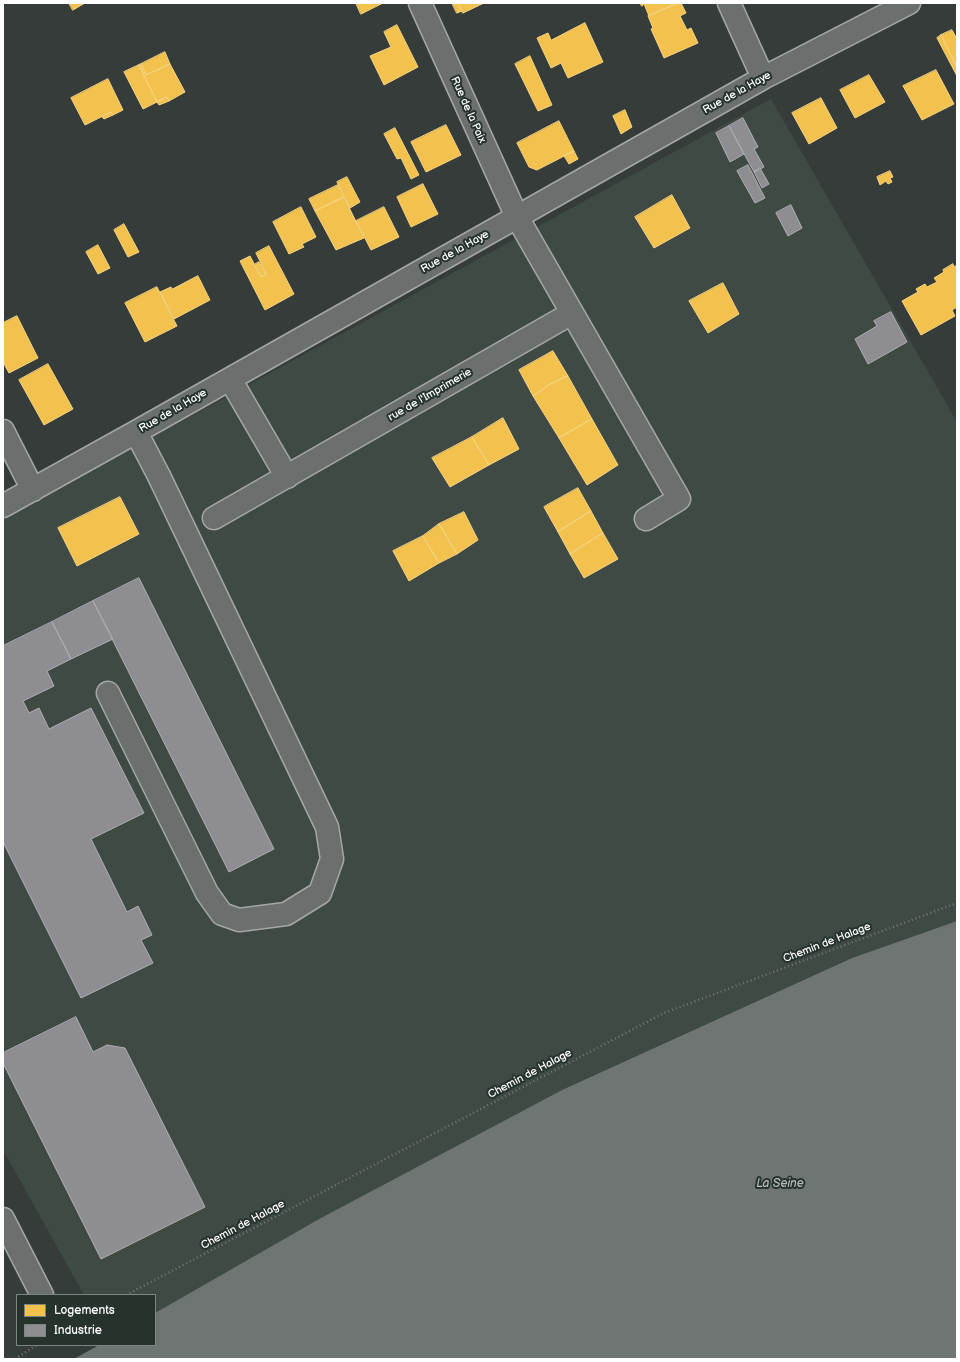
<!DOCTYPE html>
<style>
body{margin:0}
#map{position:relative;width:960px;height:1362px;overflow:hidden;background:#363c39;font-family:"Balsamiq Sans",sans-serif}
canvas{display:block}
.frame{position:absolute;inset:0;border:4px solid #fff;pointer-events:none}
.legend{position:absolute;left:16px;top:1294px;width:140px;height:52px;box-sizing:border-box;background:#26332d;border:1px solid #7d8581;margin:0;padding:5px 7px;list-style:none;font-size:12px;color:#fff}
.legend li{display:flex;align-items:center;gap:8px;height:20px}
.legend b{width:20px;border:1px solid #7d8581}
</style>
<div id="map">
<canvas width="960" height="1362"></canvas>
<div class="frame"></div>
<ul class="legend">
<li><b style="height:11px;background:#f2c14e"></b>Logements</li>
<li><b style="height:11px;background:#8d8d92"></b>Industrie</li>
</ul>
</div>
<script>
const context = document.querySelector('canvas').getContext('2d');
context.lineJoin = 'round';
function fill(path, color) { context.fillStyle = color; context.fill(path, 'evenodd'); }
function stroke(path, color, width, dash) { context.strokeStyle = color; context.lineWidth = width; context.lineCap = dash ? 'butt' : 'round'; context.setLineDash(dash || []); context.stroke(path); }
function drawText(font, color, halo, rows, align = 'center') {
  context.font = font + ' "Balsamiq Sans",sans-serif'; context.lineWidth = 4; context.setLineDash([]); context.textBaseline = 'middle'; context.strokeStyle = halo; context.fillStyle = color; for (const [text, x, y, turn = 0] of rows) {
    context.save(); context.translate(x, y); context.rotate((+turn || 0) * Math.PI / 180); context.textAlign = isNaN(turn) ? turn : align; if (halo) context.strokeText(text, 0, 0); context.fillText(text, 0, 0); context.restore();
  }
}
const built = new Path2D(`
 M771,99L957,422V921L852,958L562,1090L319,1219L155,1313V1295H84L3,1150V519Z`);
const water = new Path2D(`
 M957,921V1359H74L99,1345H155V1313L319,1219L562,1090L852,958Z`);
const homes = new Path2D(`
 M69,3H85L73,10Z
 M356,3H383L361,14Z
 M452,3H458L462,11L457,13Z
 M458,3H484L463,13Z
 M640,3H678L649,16L644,4L642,6Z
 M678,3H681L686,13L680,16L687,30L691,28L698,43L664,58L651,29L653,28L648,16Z
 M585,23L603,62L568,78L561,63L551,68L537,38L548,33L551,40Z
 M397,25L418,67L384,85L370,56L391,47L384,32Z
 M952,30L957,39V67L941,35Z
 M941,35L957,67V76L937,38Z
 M165,52L170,64L146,75L141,64Z
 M530,56L552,105L538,111L515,64Z
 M141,64L146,75L170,64L185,92L169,101L167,97L157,102L139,65Z
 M139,65L157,102L143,109L124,72Z
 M936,70L954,104L922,120L903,86Z
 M869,75L885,102L855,118L840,90Z
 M108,79L123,110L113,115L111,112L85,125L71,98Z
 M167,97L169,101L159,105L157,102Z
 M821,98L837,128L809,144L792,113Z
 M625,110L632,127L621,134L613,116Z
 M111,112L113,115L104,119L102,117Z
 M559,121L574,151L537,170L529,167L517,143Z
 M446,125L461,155L426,172L411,142Z
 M395,128L419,175L411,179L401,158L397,159L384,134Z
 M574,151L578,159L569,164L564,156Z
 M890,171L893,177L890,178L892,182L888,184L886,181L880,185L877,177Z
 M347,177L360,202L350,208L337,182Z
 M423,184L438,214L411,227L397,197Z
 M338,185L344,197L315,211L309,199Z
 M672,195L690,228L654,248L635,217Z
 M344,197L364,238L336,250L315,211Z
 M301,207L316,237L302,244L304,247L289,254L273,222Z
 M384,207L399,237L371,250L356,221Z
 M124,224L139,252L128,257L114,230Z
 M98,245L110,268L98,274L86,252Z
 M269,246L294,294L265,310L240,261L250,256L261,277L266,274L256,253Z
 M259,262L266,274L261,277L254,265Z
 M953,264L954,267L957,265V307L952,310L955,316L921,335L902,301L918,292L916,289L925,284L927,287L937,282L934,278L944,272L943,270Z
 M198,276L210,300L174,319L160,292L171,287L172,289Z
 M723,283L739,314L708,333L689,301Z
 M157,287L177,326L145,342L125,303Z
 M17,316L38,358L9,373L3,362V323Z
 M553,351L568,376L550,384L533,396L519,370Z
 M48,364L73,409L44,425L19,380Z
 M568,376L592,419L559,438L533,396L550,384Z
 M503,418L519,449L489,465L472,437Z
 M592,419L618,465L587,485L559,438Z
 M472,437L489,465L450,487L432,458Z
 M578,488L591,511L558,532L544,507Z
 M120,497L139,534L77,566L58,528Z
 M591,511L603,533L570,554L558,532Z
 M464,512L478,540L457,554L439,524Z
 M439,524L457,554L439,563L423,536Z
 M603,533L618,559L584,578L570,554Z
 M423,536L439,563L409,581L393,551Z`);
const industry = new Path2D(`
 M743,118L758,147L754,149L764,167L754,172L729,126Z
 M729,126L744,154L730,162L716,133Z
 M748,165L765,198L755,203L737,171Z
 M760,168L769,184L762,188L754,172Z
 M791,205L802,228L788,236L776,213Z
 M891,312L907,342L868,364L855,339L877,326L874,321Z
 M139,578L274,849L229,872L93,601Z
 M93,601L113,639L71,659L52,622Z
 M52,622L71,659L47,671L54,686L23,701L29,713L39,708L49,729L91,708L144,813L91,839L127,912L138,906L152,935L141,940L153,963L81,998L3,842V646Z
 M76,1017L93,1052L107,1045L125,1048L205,1207L101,1259L3,1063V1053Z`);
const path = new Path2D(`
 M126,1295L664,1013L957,903
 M15,1359L37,1345`);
const minor = new Path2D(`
 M420,3L517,217L679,499L646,519
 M729,3L763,78
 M230,379L287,477
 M3,431L33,490
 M3,506L136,432L763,78L909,3
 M214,518L572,313
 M108,693L207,893L222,914L239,920L286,914L320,893L332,859L327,827L159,476L136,432
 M3,1219L42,1295`);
const streetNames = [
 ["Rue de la Haye",737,93,-29],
 ["Rue de la Paix",468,110,66],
 ["Rue de la Haye",455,252,-29],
 ["rue de l'Imprimerie",430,395,-30],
 ["Rue de la Haye",173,411,-30],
 ["Chemin de Halage",827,943,-21],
 ["Chemin de Halage",530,1074,-28],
 ["Chemin de Halage",243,1225,-28]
];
const waterNames = [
 ["La Seine",780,1184]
];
fill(built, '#3f4a45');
fill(water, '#6e7572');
fill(homes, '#f2c14e');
stroke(homes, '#f6d483', 1);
fill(industry, '#8d8d92');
stroke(industry, '#afafb3', 1);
stroke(minor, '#a5a7a6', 25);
stroke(path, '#757876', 2.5, [1, 3]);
stroke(minor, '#6b6f6d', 22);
drawText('11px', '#fff', '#26332d', streetNames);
drawText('italic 12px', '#b9bdbc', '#26332d', waterNames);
</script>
